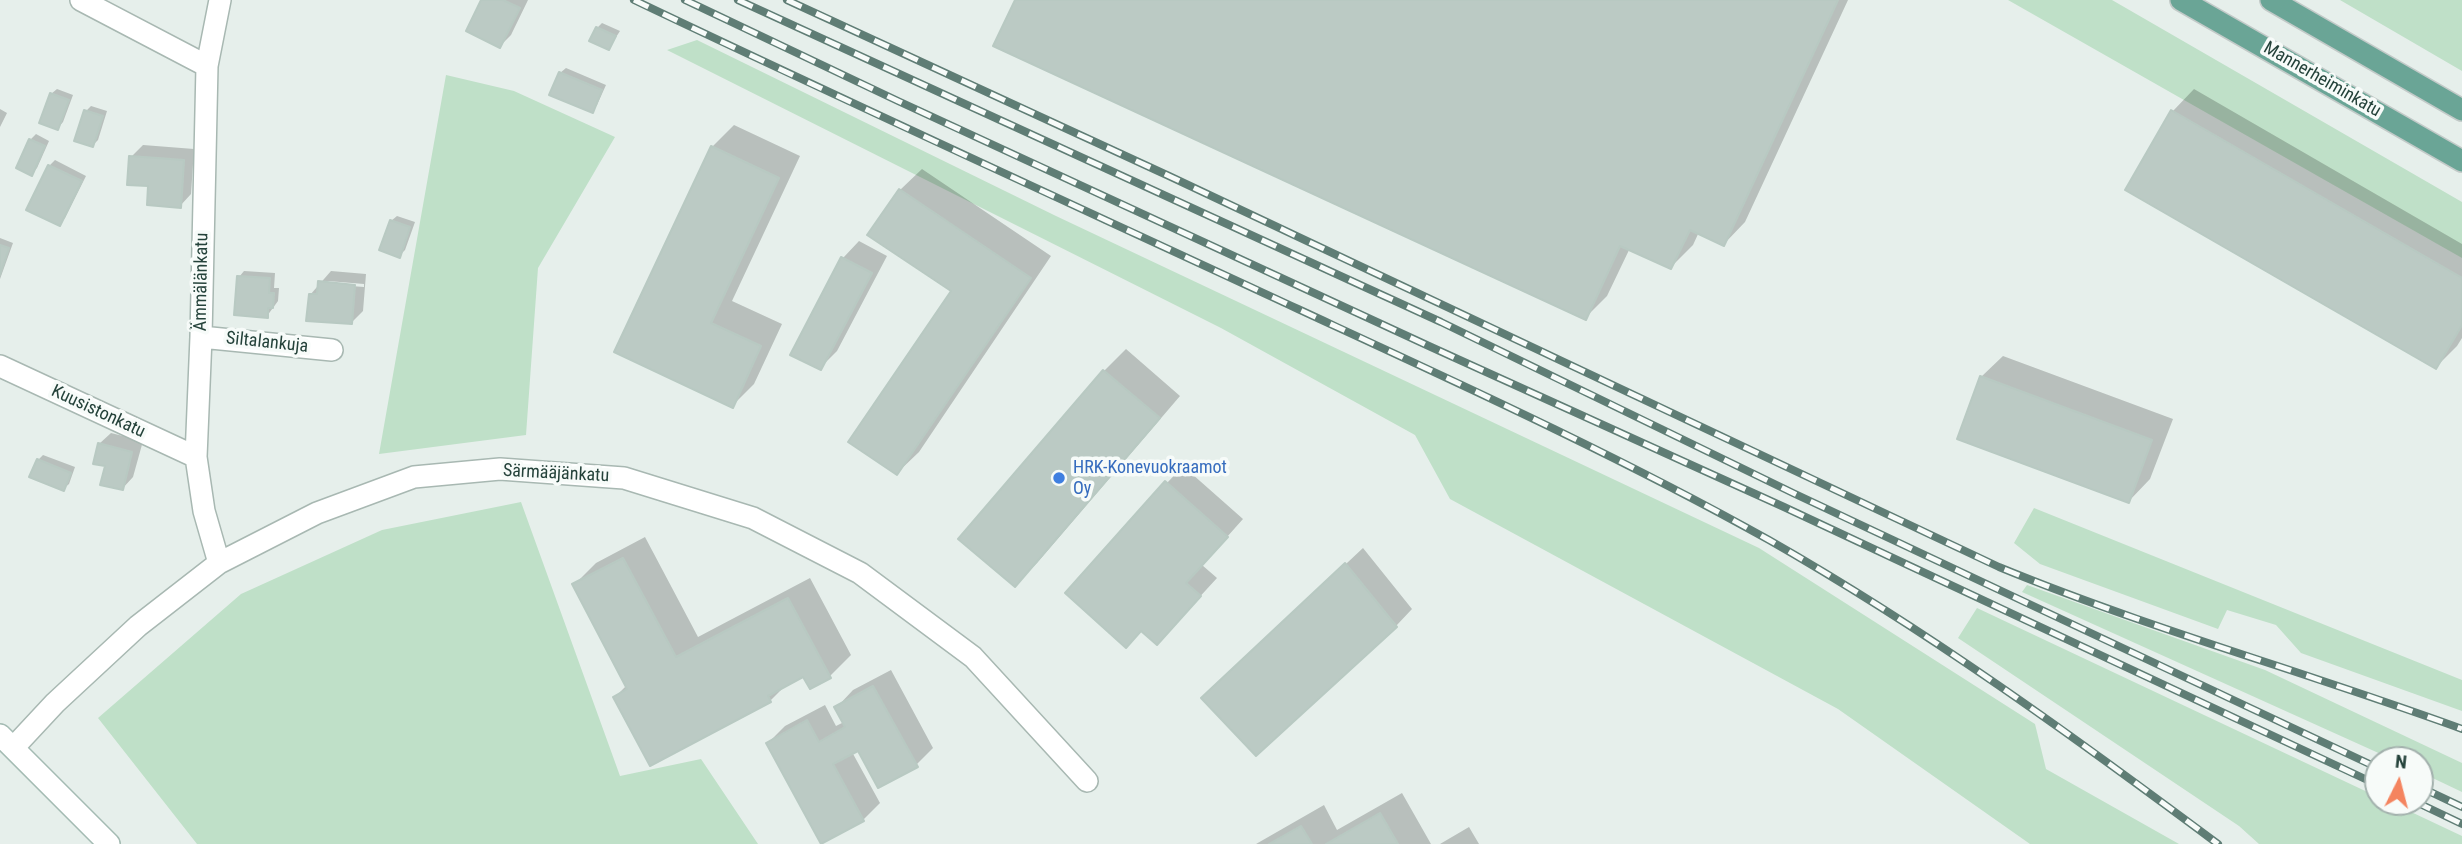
<!DOCTYPE html>
<meta charset="utf-8">
<style>
body{margin:0}
#map{position:relative;width:2462px;height:844px;overflow:hidden;background:#e6efeb;font-family:"Roboto Condensed",sans-serif}
canvas{display:block}
.north{position:absolute;left:2364px;top:746px;width:70px;height:70px;box-sizing:border-box;background:#f7fbf9;border:2px solid #a3b1ad;border-radius:50%;rotate:6deg;font-size:19px;font-weight:700;line-height:28px;text-align:center;color:#24423a}
.north::after{content:'';display:block;margin:auto;width:24px;height:32px;background:#f4845f;clip-path:polygon(50% 0,100% 100%,50% 72%,0 100%)}
</style>
<div id="map">
<canvas width="2462" height="844"></canvas>
<div class="north">N</div>
</div>
<script>
const context = document.querySelector('canvas').getContext('2d');
context.lineJoin = 'round';
function fill(path, color) { context.fillStyle = color; context.fill(path, 'evenodd'); }
function stroke(path, color, width, dash) { context.strokeStyle = color; context.lineWidth = width; context.lineCap = dash ? 'butt' : 'round'; context.setLineDash(dash || []); context.stroke(path); }
function drawText(font, color, halo, rows, align = 'center') {
  context.font = font + ' "Roboto Condensed",sans-serif'; context.lineWidth = 7; context.setLineDash([]); context.textBaseline = 'middle'; context.strokeStyle = halo; context.fillStyle = color; for (const [text, x, y, turn = 0] of rows) {
    context.save(); context.translate(x, y); context.rotate((+turn || 0) * Math.PI / 180); context.textAlign = isNaN(turn) ? turn : align; if (halo) context.strokeText(text, 0, 0); context.fillText(text, 0, 0); context.restore();
  }
}
const green = new Path2D(`
 M2008,0H2112L2462,202V258Z
 M2340,0H2462V71Z
 M697,40L1056,216L1759,548L2035,724L2046,769L2179,844H2030L1838,709L1450,499L1415,435L1221,328L667,50Z
 M446,75L514,91L615,137L538,268L526,435L379,454Z
 M521,502L620,776L701,759L758,844H197L98,718L241,594L382,530Z
 M2034,508L2462,680V711L2301,653L2276,625L2227,610L2218,629L2040,564L2014,543Z
 M2027,585L2265,670L2462,763V792L2420,772V760H2394L2022,592Z
 M1977,608L2378,797V802H2390L2462,836V844H2259L2239,826L1958,638Z`);
const shadow = new Path2D(`
 M483,0H528L511,35L500,46Z
 M1017,0H1848L1745,222L1724,244L1699,232L1693,245L1671,267L1630,248L1607,296L1585,318Z
 M602,23L620,31L609,48L597,28Z
 M566,68L606,85L597,105L592,111L560,73Z
 M57,89L73,95L63,122L58,128L51,94Z
 M2194,89L2462,244V338L2457,346L2436,367L2173,111Z
 M91,106L107,111L98,140L93,145L86,111Z
 M0,109L7,113L0,127Z
 M734,125L800,156L732,301L782,324L754,384L732,406L616,351L712,147Z
 M36,134L49,141L37,168L32,173L30,140Z
 M143,145L194,149L191,194L180,206L150,185L131,157Z
 M55,160L86,176L65,218L60,224L49,166Z
 M922,169L1051,256L919,452L897,473L953,291L900,190Z
 M397,216L415,222L405,250L399,256L391,221Z
 M0,238L13,243L0,279Z
 M859,241L887,256L837,351L820,368L843,258Z
 M244,271L275,273L274,288H279L278,301L267,316L239,277Z
 M331,271L366,274L363,311L351,323L310,295ZM328,281L364,284V287L325,284Z
 M1126,349L1180,396L1037,563L1015,585L961,539L1104,371Z
 M2003,356L2173,419L2150,479L2129,501L1981,377Z
 M111,433L143,441L133,477L122,489L107,465L99,444Z
 M43,455L75,467L69,484L63,489L38,460Z
 M1183,466L1243,519L1202,565L1217,578L1173,626L1167,483Z
 M645,537L698,637L810,578L851,655L830,676L804,675L788,683L770,701L615,697L627,685L574,585L596,563Z
 M1363,548L1412,609L1396,626L1221,681Z
 M891,670L933,748L916,765L859,748L852,752L880,803L863,820L768,743L785,726L825,705L836,726L844,722L837,707L853,690Z
 M1402,793L1431,844H1256L1324,805L1337,830Z
 M1469,827L1479,844H1440Z`);
const building = new Path2D(`
 M481,0H503L520,8L500,48L466,31Z
 M1015,0H1838L1724,246L1690,230L1671,269L1620,246L1586,320L993,46Z
 M596,27L616,36L609,50L589,41Z
 M559,72L602,90L593,113L549,95Z
 M50,93L69,100L58,130L39,123Z
 M84,110L103,116L93,147L74,141Z
 M2171,110L2462,278V325L2436,369L2125,190Z
 M29,139L45,146L32,176L16,168Z
 M711,146L779,178L711,323L761,346L733,408L614,352Z
 M129,156L184,160L181,208L147,205L148,186L127,185Z
 M48,165L82,181L60,226L26,210Z
 M899,189L1031,278L897,475L848,442L951,291L867,235Z
 M390,220L410,227L400,258L379,250Z
 M0,245L9,248L0,275Z
 M841,257L872,273L821,370L790,355Z
 M237,276L270,278L269,293H274L273,308H268V318L234,315Z
 M318,281L355,285L352,324L306,321L309,294H317Z
 M1103,370L1160,418L1015,587L958,539Z
 M1980,376L2152,440L2129,503L1957,439Z
 M98,443L132,452L123,490L100,485L105,466L93,464Z
 M37,459L71,473L64,491L29,477Z
 M1165,481L1228,537L1186,583L1201,596L1157,645L1141,631L1126,648L1065,593Z
 M623,558L676,657L788,598L831,678L810,689L803,677L768,696L771,702L650,766L613,697L627,689L572,584Z
 M1345,563L1397,627L1256,756L1201,698Z
 M873,686L918,767L878,788L858,751L833,764L864,821L821,844L766,743L807,720L819,742L845,727L834,707Z
 M1380,813L1398,844H1326Z
 M1301,826L1312,844H1269Z`);
const street = new Path2D(`
 M81,0L207,66
 M201,337L332,350
 M0,366L196,457
 M219,563L204,511L196,457L201,337L207,66L220,0
 M14,747L55,703L138,626L219,563L317,513L414,477L500,469L624,478L753,518L860,573L973,657L1087,781`);
const secondary = new Path2D(`
 M0,735L109,844`);
const primary = new Path2D(`
 M2181,0L2462,161
 M2271,0L2462,110`);
const rail = new Path2D(`
 M634,0C854,105 1076,206 1298,309C1456,382 1617,455 1769,540C1927,630 2073,736 2218,844
 M685,0L898,101L1431,347L1784,507L2378,785
 M738,0L1441,322L1793,493L2378,768
 M787,0L1169,176L1999,567C2150,629 2309,673 2462,729
 M2420,787L2462,807
 M2416,802L2462,824`);
const markers = [
 [1059,478,7,"#3f7fe0"]
];
const streetNames = [
 ["Mannerheiminkatu",2322,80,30],
 ["Ämmälänkatu",202,282,-89],
 ["Siltalankuja",267,343,6],
 ["Kuusistonkatu",98,412,25],
 ["Särmääjänkatu",556,474,3]
];
const shopNames = [
 ["HRK-Konevuokraamot",1073,468],
 ["Oy",1073,489]
];
fill(green, '#bfe0c8');
fill(shadow, '#0003');
fill(building, '#bbcac4');
stroke(building, '#b8c9c2', 2);
stroke(street, '#a8b8b2', 24);
stroke(secondary, '#a4bbb3', 24);
stroke(primary, '#c2cac8', 24);
stroke(street, '#fff', 21);
stroke(secondary, '#fff', 21);
stroke(primary, '#6aa596', 21);
stroke(rail, '#5f7d75', 8);
stroke(rail, '#f7fbf9', 5, [16]);
for (const [x, y, r, color] of markers) { const dot = new Path2D(); dot.arc(x, y, r, 0, 2 * Math.PI); context.fillStyle = color; context.fill(dot); stroke(dot, '#f7fbf9', 2.5); }
drawText('18px', '#24423a', '#f7fbf9', streetNames);
drawText('18px', '#366cbe', '#f7fbf9', shopNames, 'left');
</script>
